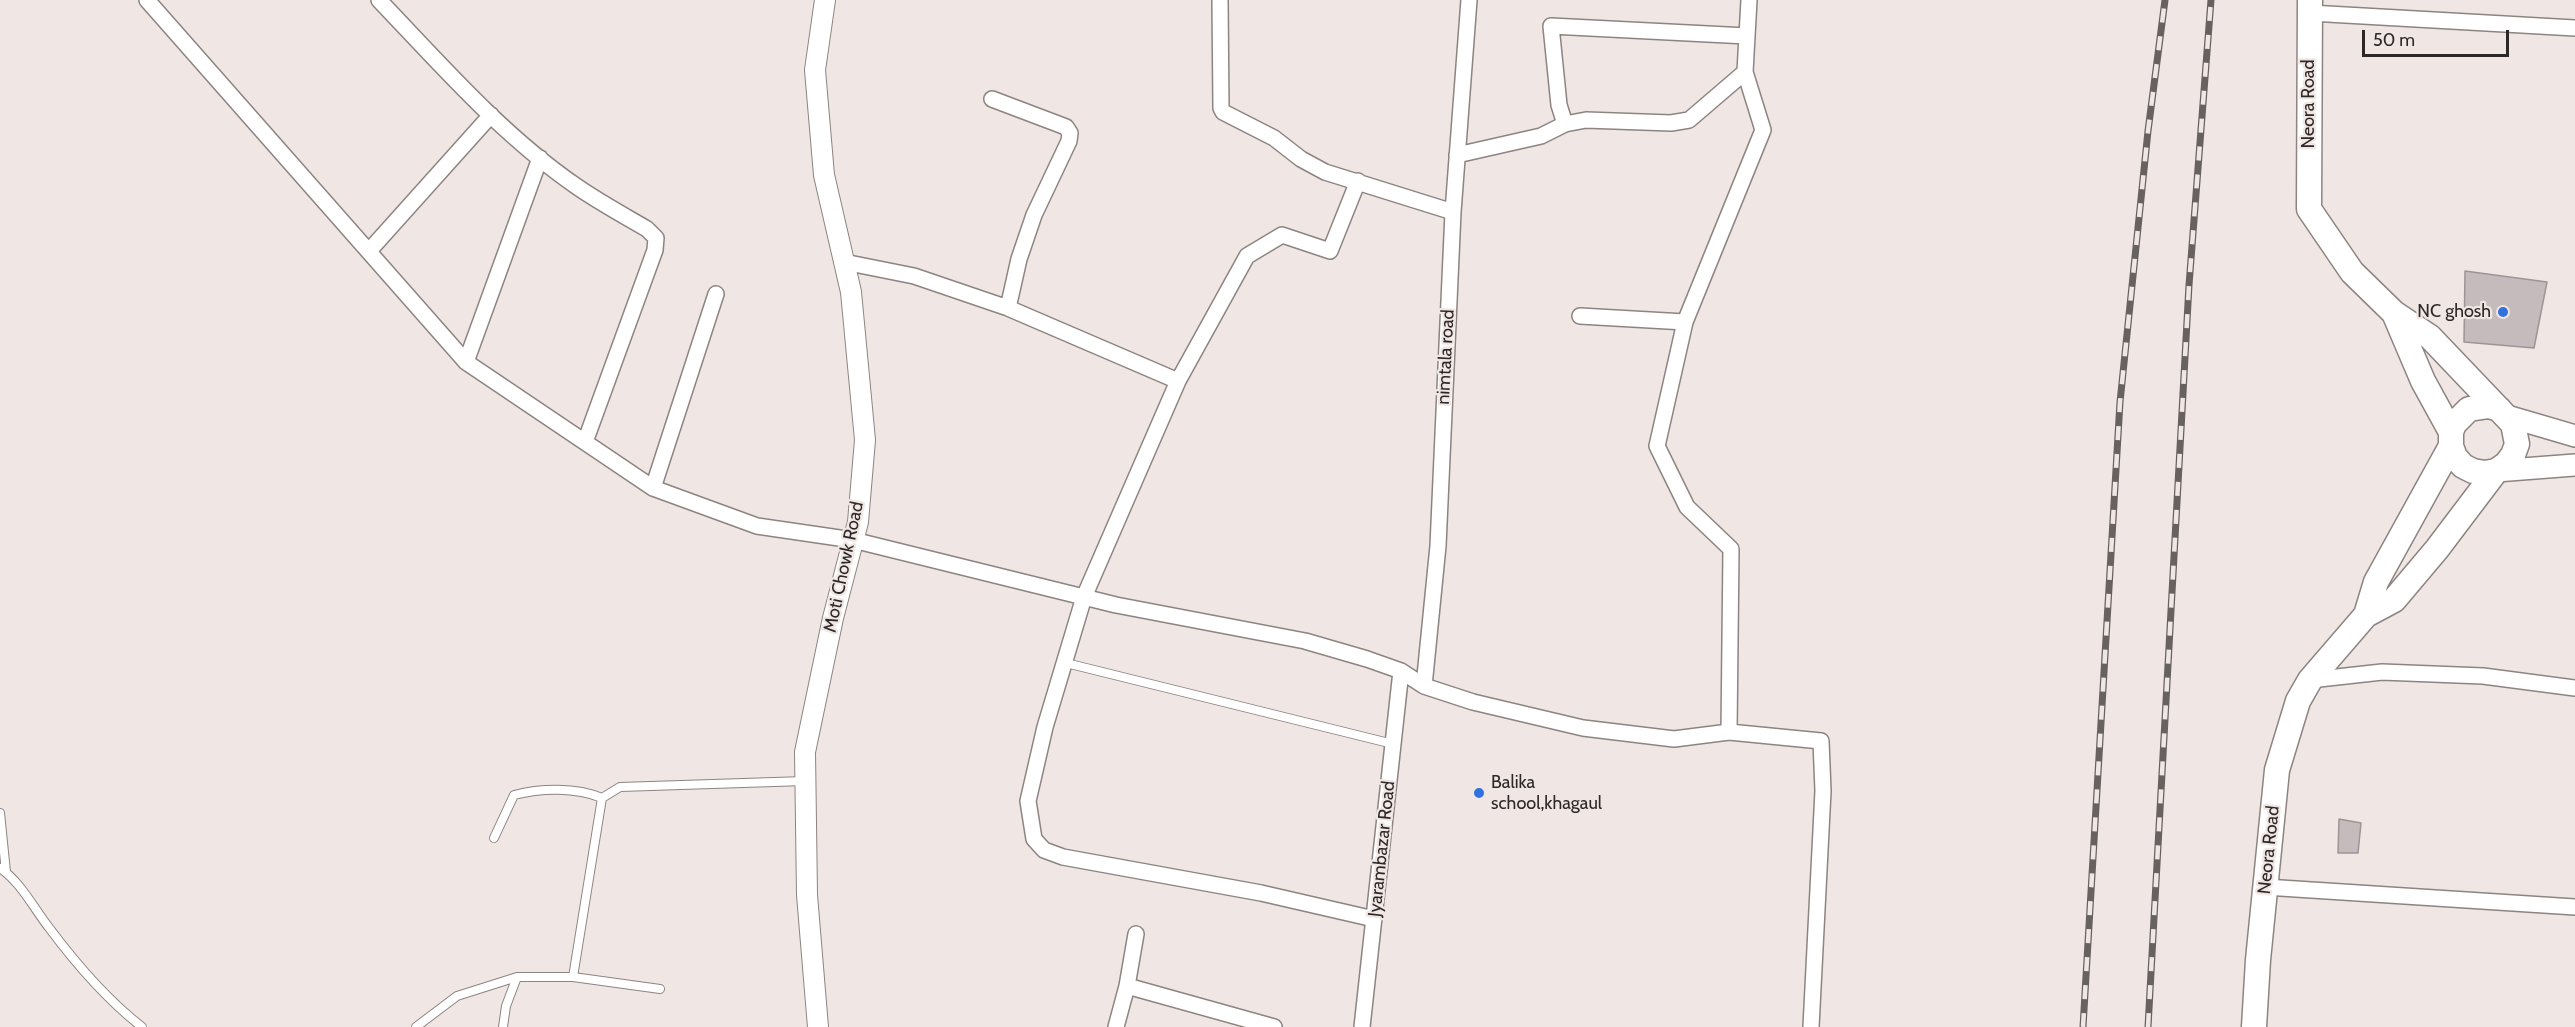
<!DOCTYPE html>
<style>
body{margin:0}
#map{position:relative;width:2575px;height:1027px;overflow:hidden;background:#f0e7e4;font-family:Cabin,sans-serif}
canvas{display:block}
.scale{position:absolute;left:2362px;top:30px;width:147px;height:27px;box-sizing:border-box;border:3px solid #2c2827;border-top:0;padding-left:8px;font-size:18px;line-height:21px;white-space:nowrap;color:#2c2827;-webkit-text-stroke:4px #f0e7e4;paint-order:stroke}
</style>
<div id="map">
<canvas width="2575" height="1027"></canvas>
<div class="scale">50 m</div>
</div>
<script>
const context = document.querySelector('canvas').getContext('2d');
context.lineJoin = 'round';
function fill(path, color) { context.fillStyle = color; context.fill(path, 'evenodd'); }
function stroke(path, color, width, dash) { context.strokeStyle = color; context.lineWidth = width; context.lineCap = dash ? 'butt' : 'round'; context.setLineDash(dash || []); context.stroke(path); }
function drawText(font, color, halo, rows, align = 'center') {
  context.font = font + ' Cabin,sans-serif'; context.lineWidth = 4.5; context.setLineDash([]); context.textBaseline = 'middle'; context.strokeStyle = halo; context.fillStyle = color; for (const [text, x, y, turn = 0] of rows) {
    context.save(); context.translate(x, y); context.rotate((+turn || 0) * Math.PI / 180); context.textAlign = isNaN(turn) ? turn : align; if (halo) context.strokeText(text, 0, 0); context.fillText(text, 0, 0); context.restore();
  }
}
const building = new Path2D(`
 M2465,271L2547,282L2534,348L2464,342Z
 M2339,819L2361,823L2358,853H2338Z`);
const service = new Path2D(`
 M1066,663L1393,744
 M0,813L6,872
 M494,838L514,795C541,788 576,787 602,798
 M0,868C21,882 34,909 50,929C77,965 106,999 142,1027
 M573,977L602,798L620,787L805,781
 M416,1027L457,996L517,977
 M503,1027L506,1006L517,977H573L660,989`);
const minor = new Path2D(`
 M147,0L466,362L653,488L757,526L853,540L1116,605L1305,641L1367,659L1401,671L1424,686L1438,546L1453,212L1469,0
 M379,0C441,65 502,135 576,186C599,202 623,215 647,229L656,238L655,250L585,442
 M1220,0L1221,108L1223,112L1274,138L1301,159L1325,172L1453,212
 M2310,13L2575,28
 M992,99L1066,127L1070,133L1069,141L1034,215L1019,259L1008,308
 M1565,124L1559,105L1551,26L1747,36
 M1457,155L1541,136L1565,124L1586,120L1671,123L1689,120L1745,72
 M1358,181L1330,251L1282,235L1247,256L1178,381L1084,597L1045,727L1028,801L1034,839L1044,850L1063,857L1261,893L1374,919
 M369,251L491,115
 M844,262L914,276L1008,308L1178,381
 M1580,316L1685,322L1763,130L1745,72L1749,0
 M1685,322L1657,446L1687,507L1731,549L1729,732L1821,741L1823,791L1811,1027
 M466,362L540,158
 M653,488L716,294
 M2310,680L2382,672L2483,676L2575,688
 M1424,686L1473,702L1583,728L1674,739L1729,732
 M2265,887L2575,907
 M1136,934L1127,986L1274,1027
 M1116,1027L1127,986
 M1362,1027L1401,671`);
const tertiary = new Path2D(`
 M818,1027L807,895L805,752L833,618L858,522L865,440L851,292L824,175L815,70L825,0`);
const secondary = new Path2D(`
 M2507,416L2575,436
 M2496,471L2575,465`);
const primary = new Path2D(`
 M2310,0L2309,209L2352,272L2394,313L2430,337L2513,424L2517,444L2513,455L2506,464L2496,471L2485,473L2473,471L2463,466L2455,457L2451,446V432L2454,424L2469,409L2489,406L2499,409
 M2394,313L2423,381L2451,432
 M2366,615L2376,582L2451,446
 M2254,1027L2258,960L2277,770L2298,701L2310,680L2366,615L2394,600L2437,549L2496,471`);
const rail = new Path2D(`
 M2083,1027L2120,402L2148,131L2165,0
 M2148,1027L2189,285L2211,0`);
const markers = [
 [2503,312,6,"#2f72df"],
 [1479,793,6,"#2f72df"]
];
const streetNames = [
 ["Neora Road",2309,104,-90],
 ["nimtala road",1446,357,-87],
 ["Moti Chowk Road",844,567,-78],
 ["Jyarambazar Road",1382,849,-84],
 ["Neora Road",2269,850,-84]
];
const poiNames = [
 ["NC ghosh",2491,312],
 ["Balika",1491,783,"left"],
 ["school,khagaul",1491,804,"left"]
];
fill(building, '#c5bbbc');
stroke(building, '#9e9496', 1.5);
stroke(service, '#8d8482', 10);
stroke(minor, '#8d8482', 18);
stroke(tertiary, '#8d8482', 22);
stroke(secondary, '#8d8482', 24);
stroke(primary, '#8d8482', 27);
stroke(service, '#fff', 8);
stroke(minor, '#fff', 15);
stroke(tertiary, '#fff', 20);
stroke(secondary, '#fff', 21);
stroke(primary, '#fff', 24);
stroke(rail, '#676160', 7);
stroke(rail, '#f0e7e4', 4.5, [14]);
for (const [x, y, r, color] of markers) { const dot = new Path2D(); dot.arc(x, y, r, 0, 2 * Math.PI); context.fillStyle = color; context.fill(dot); stroke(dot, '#f0e7e4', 2); }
drawText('18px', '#2c2827', '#f0e7e4', streetNames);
drawText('18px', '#2c2827', '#f0e7e4', poiNames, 'right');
</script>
